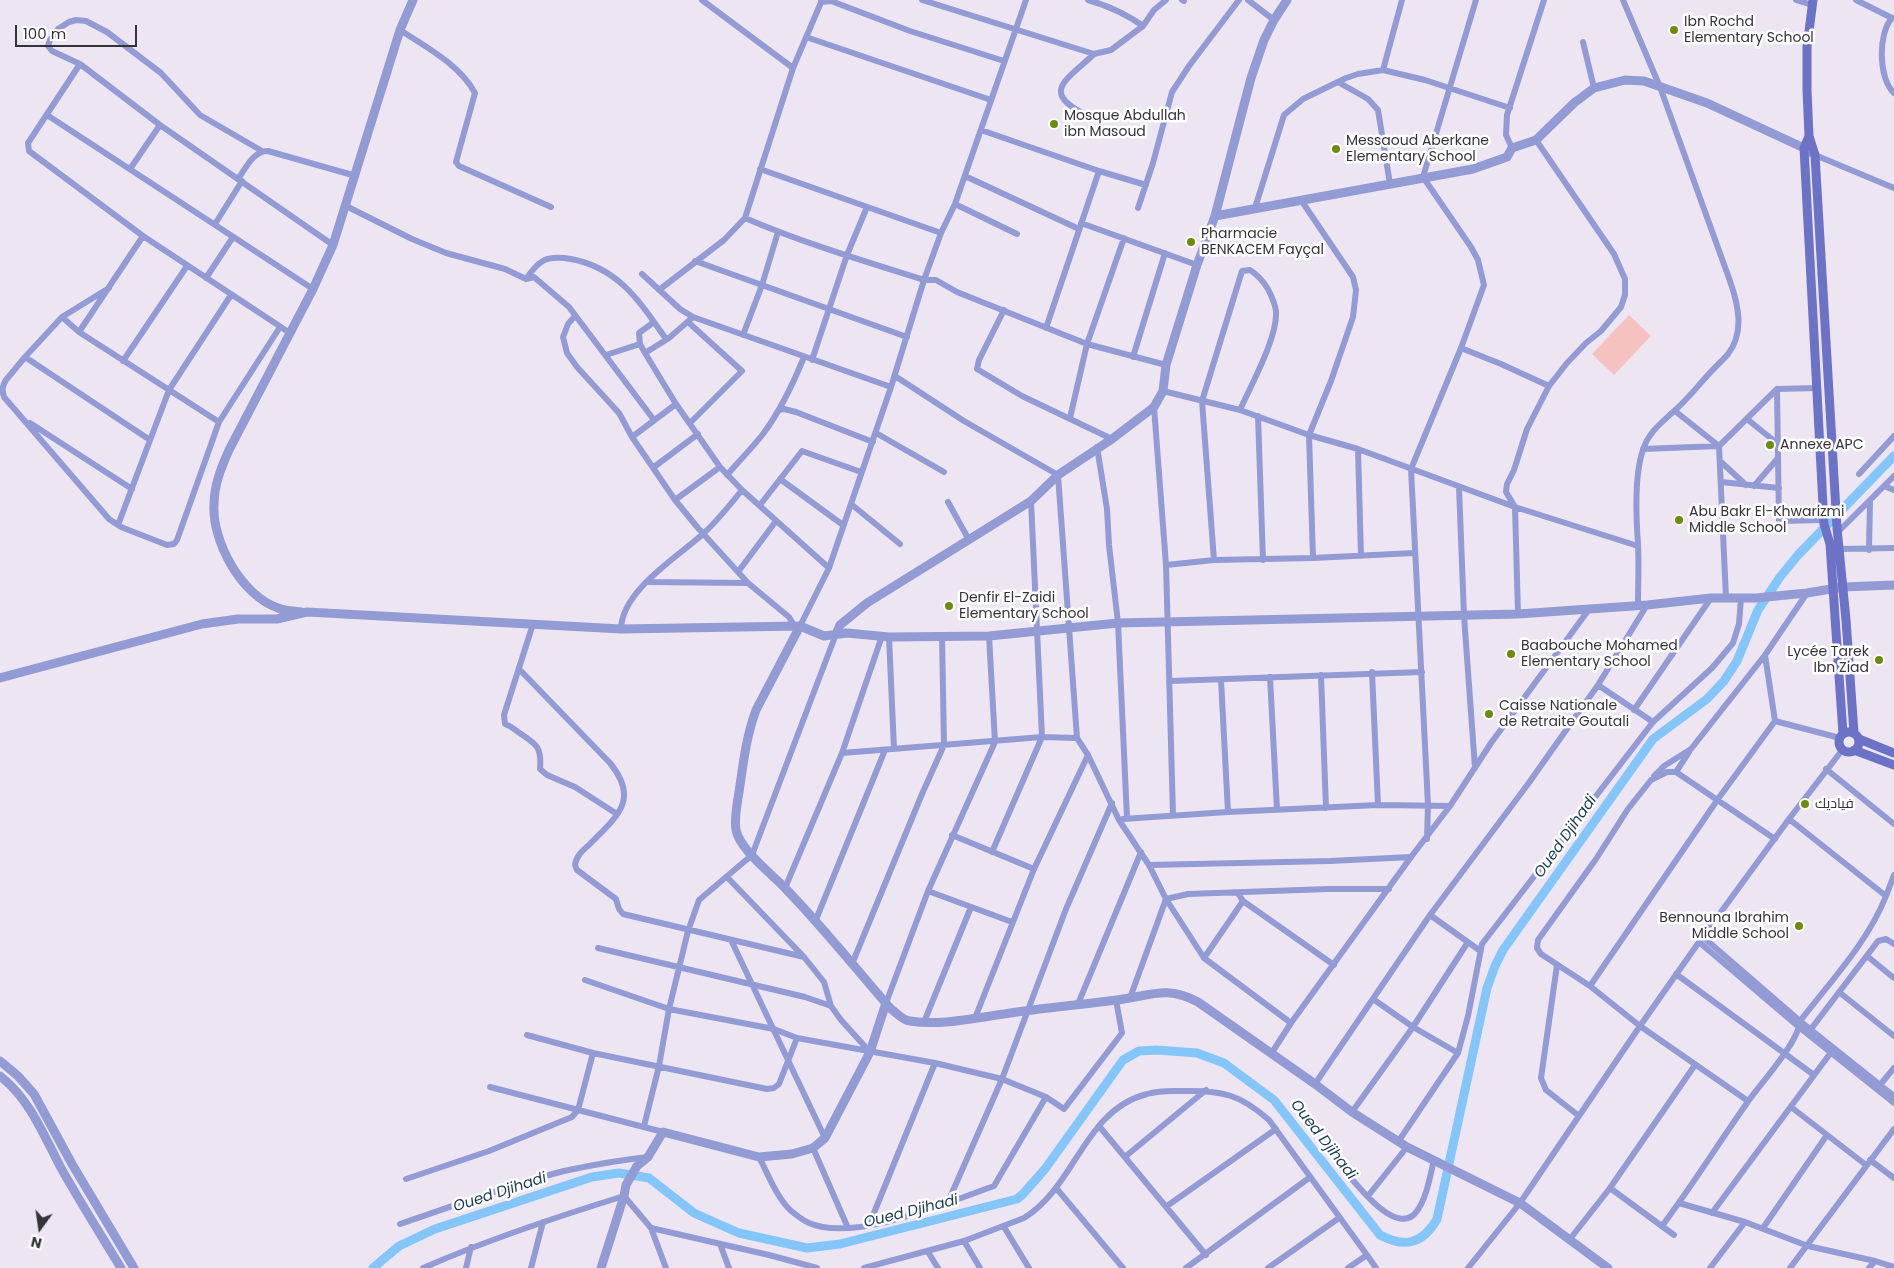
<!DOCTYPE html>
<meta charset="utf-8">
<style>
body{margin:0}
#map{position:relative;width:1894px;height:1268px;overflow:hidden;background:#eee5f3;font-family:Poppins,sans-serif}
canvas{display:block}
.north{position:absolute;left:15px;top:1203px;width:50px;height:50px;-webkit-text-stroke:4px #fff;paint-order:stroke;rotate:194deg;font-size:14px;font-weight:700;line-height:20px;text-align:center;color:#363338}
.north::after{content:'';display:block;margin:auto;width:18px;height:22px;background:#363338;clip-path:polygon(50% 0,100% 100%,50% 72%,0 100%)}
.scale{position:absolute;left:15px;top:25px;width:122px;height:22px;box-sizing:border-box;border:2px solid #363338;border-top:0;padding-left:6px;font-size:15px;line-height:18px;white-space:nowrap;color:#363338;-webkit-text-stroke:4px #fff;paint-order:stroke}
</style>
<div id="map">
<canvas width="1894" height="1268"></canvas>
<div class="north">N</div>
<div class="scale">100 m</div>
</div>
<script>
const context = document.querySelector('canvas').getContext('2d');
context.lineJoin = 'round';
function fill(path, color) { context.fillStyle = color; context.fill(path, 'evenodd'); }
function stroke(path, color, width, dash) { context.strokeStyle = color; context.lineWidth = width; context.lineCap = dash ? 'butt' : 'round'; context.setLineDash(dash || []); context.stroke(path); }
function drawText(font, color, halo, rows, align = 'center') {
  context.font = font + ' Poppins,Cairo,sans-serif'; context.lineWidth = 5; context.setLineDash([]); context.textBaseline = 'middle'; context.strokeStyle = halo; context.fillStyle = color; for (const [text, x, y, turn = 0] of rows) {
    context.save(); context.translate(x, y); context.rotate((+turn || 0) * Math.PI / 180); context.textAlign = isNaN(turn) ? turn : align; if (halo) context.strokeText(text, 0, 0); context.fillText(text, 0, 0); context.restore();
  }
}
const green = new Path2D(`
 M1629,315L1651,336L1614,375L1592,354Z`);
const canal = new Path2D(`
 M373,1268L399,1246L435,1229L592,1177L619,1173L649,1178L694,1213L723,1226L739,1233L807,1248L840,1244L1017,1199L1023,1194L1045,1169L1123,1060L1139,1051L1157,1050L1197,1053L1224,1063L1274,1100L1380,1235C1404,1248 1423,1244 1437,1219L1487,988L1495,966L1503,950L1653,739L1707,699L1724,681L1737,661L1758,610L1780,577L1798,555L1894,456`);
const minor = new Path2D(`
 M702,0L793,68
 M922,0L1094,54L1111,50L1143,26L1154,10L1166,0
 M1088,0C1109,6 1125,13 1143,26
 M1182,0L1184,1
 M1248,0L1274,20
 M1623,0L1660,87L1730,281C1738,304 1745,332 1728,354C1722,361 1714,368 1707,376C1696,388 1686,401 1673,412C1661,423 1648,433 1643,450C1634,476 1636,517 1638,544C1639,564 1638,585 1638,605
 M1796,0L1812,5
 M1856,0L1892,18C1878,33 1878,78 1894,93
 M821,2L831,1L910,31L1004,61
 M400,30C426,47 460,65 475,93L456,162L459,166L551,207
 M806,37L991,100
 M1583,42L1594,88
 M80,64L28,143L29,151L143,236L290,333
 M1383,70L1402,0
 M1338,82L1368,99L1378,110L1390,184
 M47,115L313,289
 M1088,116C1039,92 1066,81 1094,54
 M981,130L1099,171
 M1512,148L1506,135L1507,115L1544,0
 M262,151L200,115L161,73L107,32L86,21L76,20L69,22L58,29L50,40L48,46L52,51L80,64L160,125L333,245
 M1815,155L1894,188
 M130,169L160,125
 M760,169L941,233
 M965,176L1079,229
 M238,179C246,168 253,151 268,151L356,176
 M1301,200L1353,277L1356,290L1353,317L1331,381L1309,435L1313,558
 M955,204L1017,234
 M346,206L412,239L446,253L505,269L526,279L534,277L569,307L654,420
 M1138,208L1153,163L1172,92L1189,66L1239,0
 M1255,208L1284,115L1303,99L1346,78L1358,74L1383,70L1425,80L1510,108
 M745,218C803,243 864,261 924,280H936L957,292L1087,344L1166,365
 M1081,223L1197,265
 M215,224L242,181
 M695,261L907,337
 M642,274L680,309L693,317L891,387
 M206,278L233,237
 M526,279C539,260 546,255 571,259C619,268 640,302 666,339
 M109,288L62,317L25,357L6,380C2,386 2,390 4,397L109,519L121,527L167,545L174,544L177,540L219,422L280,327
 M659,290L724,240L745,218L793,68L822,0
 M1004,310L979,360L977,369L1022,396L1112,439
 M575,316L568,324L563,337L567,353L577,367L619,413L632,437L675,500L698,528L748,583L789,617L795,627
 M62,317L79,332L219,422
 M693,317L669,338L645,353L676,404L720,467L742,490L829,568
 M688,322L742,371L690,423
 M1046,328L1099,171L1146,185
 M79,332L143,236
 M743,335L762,285L778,232
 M640,344L639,333L654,322
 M1461,348L1501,364L1549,386
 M606,355L640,344L645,353
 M25,357L150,440
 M1133,357L1165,253
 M812,360L847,255L867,207
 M123,361L187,266
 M895,376L964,421L1058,475L1077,738
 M1817,388L1777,389L1779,521L1824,520
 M1163,391L1240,410L1309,435L1358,449L1515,507L1638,546
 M1154,407L1166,565L1173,815
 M779,410L784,409L796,412L873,442
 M1675,411L1719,446
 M1258,416L1263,560
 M1070,418L1087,344L1124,238
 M1747,419L1778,444
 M30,423L132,489
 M876,433L944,472
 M632,437L676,404
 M1719,446L1726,598
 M1097,447L1107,509L1109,545L1118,623L1127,818
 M1358,449L1361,556
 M1643,449L1719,446L1777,389
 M1720,461L1746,485
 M654,467L698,434
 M1859,474L1894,436
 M727,475C739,461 752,448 763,434C781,410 793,384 804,357
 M780,479L843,525
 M1721,482L1779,488
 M1754,486L1778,458
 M1884,486L1894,490
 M1459,487L1464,616L1475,768
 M675,500L720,467
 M948,502L969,540
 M851,504L900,544
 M760,505L802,451L861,472
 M118,525L169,390L231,295
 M1837,533L1894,476
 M1839,549L1894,548
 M1869,550L1870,501
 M1214,560L1202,401L1242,271L1250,270C1258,275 1263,281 1268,289C1272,297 1275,303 1276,311C1278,337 1251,385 1240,410
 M1166,565L1214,560L1313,558L1414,553
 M738,572L776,521
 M648,582L748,583
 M1518,614L1515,507L1506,492L1507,484L1514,470L1527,429L1549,386L1567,363L1586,343L1601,331L1621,307L1625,295V279L1614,254L1536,140
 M533,624L504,715L505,724C511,726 513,728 518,732C536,744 542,746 540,769L547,775L575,787L617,814
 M800,626L829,568L891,387L924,280L941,233L955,204L1026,0
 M621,629C622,590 678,557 704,533C718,520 730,505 742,490
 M889,637L894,749
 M1765,655L1775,721L1840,738
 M520,670L610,763C640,800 617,816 590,844C583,850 576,856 575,865L577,870L616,899L619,909L623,914L804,957
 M1372,672L1378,805
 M1321,675L1326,808
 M1270,677L1277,810
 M1221,680L1228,812
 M1170,681L1422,672
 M1598,685L1653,722
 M1634,710L1711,598
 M842,753L1042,737L1077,738L1088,755L1119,820L1149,865L1330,861L1411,857
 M1826,769L1894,824
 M1676,772L1689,752
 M1654,776L1664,766L1691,749L1765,655L1807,593
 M1123,819L1228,812L1378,805L1450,806
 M1789,819L1886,896L1894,875
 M952,835L1034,869
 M1427,839L1428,805L1411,469L1461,348L1484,285L1478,260L1471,247L1423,177L1476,0
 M992,852L1042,737L1031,501
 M1149,865L1166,899L1204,958L1291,1023
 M727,877L804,957L824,982L831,1006L841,1020L870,1052
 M785,888L842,753L882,636
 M928,891L1012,922
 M1238,893L1243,901L1334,965
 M1430,915L1479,950
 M815,922L885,750
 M1703,937L1800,1021L1894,1096
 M731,940L825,1138
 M1699,942L1800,1028L1894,1103
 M598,948L805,997L831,1006
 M1867,956L1894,978
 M1204,958L1243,901
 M852,964L922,794L944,745L942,636
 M1557,965L1541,1078L1546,1090L1579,1116
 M1676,974L1814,1075
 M585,980L669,1009L659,1066L644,1126
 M1590,986L1718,799L1775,721
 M1839,992L1894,1036
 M1130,998L1166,899L1188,894L1328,889H1389
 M1373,999L1413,1027L1458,1053
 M886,1003L928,891L995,742L989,636
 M1078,1004L1141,852
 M975,1018L1034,869L1088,755
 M924,1022L971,907
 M1811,1029L1878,941L1886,939L1894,944
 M527,1035L593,1053L767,1089L774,1088L779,1084L797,1038
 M1271,1054L1291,1023L1411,857L1450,806L1491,743L1590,608
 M1315,1084L1430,915L1528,784L1598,685L1647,605
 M1880,1085L1894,1068
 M490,1087L663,1132
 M1046,1097L1064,1109L1122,1033L1116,1000
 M1748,1101L1640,1026L1590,986L1541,954L1537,948L1538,940L1596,859L1628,809L1651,780L1667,772H1676L1775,839
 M1791,1107L1866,1165
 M1352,1112L1413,1027L1468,942
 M1099,1126L1206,1255
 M1398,1142L1458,1053L1468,1016L1482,944L1653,722L1712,668L1733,643L1739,624L1741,598
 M813,1148L848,1228
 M1126,1156L1206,1090
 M759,1157C768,1174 776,1196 790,1210C796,1215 802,1220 809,1223C854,1243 949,1202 994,1186L1046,1097L1002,1079L935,1063L797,1038L774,1029L669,1009L688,931L699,900L752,855L836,634
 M1336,1160C1350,1176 1396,1241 1417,1211C1427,1197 1430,1176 1434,1160
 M1870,1160L1894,1178
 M406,1179L489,1151L572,1117L578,1110L593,1053
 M1610,1188L1674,1235
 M1057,1189L1123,1268
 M1368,1196L1407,1147
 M948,1202L1002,1079L1066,909L1112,803
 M1679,1203L1745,1222L1808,1246L1875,1261L1894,1267
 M1167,1206L1276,1129
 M1712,1213L1832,1051
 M400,1224C454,1206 509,1185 564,1171C592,1165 620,1160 648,1157
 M869,1225L935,1063
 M1662,1226C1692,1186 1718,1144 1747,1103C1760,1084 1799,1042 1800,1021C1830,982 1868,942 1886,896
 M1004,1227L1029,1268
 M651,1228L769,1255L817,1268
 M1763,1228L1827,1135
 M1570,1239L1610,1188L1695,1065
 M964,1241L980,1268
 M720,1244L729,1268
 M928,1252L938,1268
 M423,1268C489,1239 556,1217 624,1196L651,1228L666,1268
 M466,1268L471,1247
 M531,1268L543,1222
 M864,1268L964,1241L1024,1218C1076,1186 1084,1110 1147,1094C1160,1090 1172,1091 1185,1091C1222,1090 1241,1095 1269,1120L1367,1255
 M1186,1268L1309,1178
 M1268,1268L1339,1218
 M1348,1268L1367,1255L1376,1268
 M1468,1268L1520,1203L1640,1026L1699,942L1789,819L1843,749
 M1710,1268L1745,1222
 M1790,1268L1894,1129
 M1869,1268L1875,1261`);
const tertiary = new Path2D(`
 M1215,216L1473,169L1507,157L1512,148L1536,140L1574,103L1594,88L1625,80L1644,81L1707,103L1804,148L1815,155
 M301,612C294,611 285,611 278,608C242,596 212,542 214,505C214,485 221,468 229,450L313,289L333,245L400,30L413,0
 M800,626L756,710C746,737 743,765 739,792C737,805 734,818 736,830C740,850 772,874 785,888C822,926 856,969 891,1009C897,1013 902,1020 910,1021C941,1026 973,1018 1004,1014C1042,1008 1079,1005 1117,1000C1150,996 1166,985 1198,1002L1315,1084L1352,1112L1407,1147L1520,1203L1608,1268
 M836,634L840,625L867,603L1031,501L1058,475L1112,439L1154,407L1163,391L1166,365L1197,265L1215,216L1251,78L1264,40L1274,20L1287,0
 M0,678L202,624L238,619H277L307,612L621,629L800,626L824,636L847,633L889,637L989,636L1118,623L1518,614L1647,605L1711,598H1756L1807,593L1843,587L1894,585
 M0,1061L18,1076L34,1094L72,1164L134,1268
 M0,1076C30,1099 44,1136 61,1168C80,1202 101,1235 121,1268
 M601,1268L624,1196L626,1185L637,1166L648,1157L663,1132L759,1157L792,1154L813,1148L825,1138L870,1052L886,1003`);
const secondary = new Path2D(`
 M1813,0L1807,47V90L1809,136L1815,155L1837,528L1846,620L1854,733
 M1809,136L1804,148L1824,524L1830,544L1843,734
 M1839 742a10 10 0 1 1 20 0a10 10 0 1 1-20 0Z
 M1859,739L1894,753
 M1854,750L1894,765`);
const markers = [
 [1674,30,5,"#6c8c0f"],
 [1054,124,5,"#6c8c0f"],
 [1336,149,5,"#6c8c0f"],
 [1191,242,5,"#6c8c0f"],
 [1770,445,5,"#6c8c0f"],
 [1679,520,5,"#6c8c0f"],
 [949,606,5,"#6c8c0f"],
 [1511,654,5,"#6c8c0f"],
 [1879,660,5,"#6c8c0f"],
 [1489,714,5,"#6c8c0f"],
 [1805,804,5,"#6c8c0f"],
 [1799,926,5,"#6c8c0f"]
];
const poiNames = [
 ["Ibn Rochd",1684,22],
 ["Elementary School",1684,38],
 ["Mosque Abdullah",1064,116],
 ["ibn Masoud",1064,132],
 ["Messaoud Aberkane",1346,141],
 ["Elementary School",1346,157],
 ["Pharmacie",1201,234],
 ["BENKACEM Fayçal",1201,250],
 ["Annexe APC",1780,445],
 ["Abu Bakr El-Khwarizmi",1689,512],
 ["Middle School",1689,528],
 ["Denfir El-Zaidi",959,598],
 ["Elementary School",959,614],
 ["Baabouche Mohamed",1521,646],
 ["Elementary School",1521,662],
 ["Lycée Tarek",1869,652,"right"],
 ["Ibn Ziad",1869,668,"right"],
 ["Caisse Nationale",1499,706],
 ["de Retraite Goutali",1499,722],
 ["فياديك",1815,804],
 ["Bennouna Ibrahim",1789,918,"right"],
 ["Middle School",1789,934,"right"]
];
const waterNames = [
 ["Oued Djihadi",1566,837,-55],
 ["Oued Djihadi",1323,1140,52],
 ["Oued Djihadi",500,1193,-18],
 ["Oued Djihadi",911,1212,-14]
];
fill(green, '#f6c2c0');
stroke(canal, '#85c6fa', 9);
stroke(minor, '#939bd4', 6);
stroke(tertiary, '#939bd4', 9);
stroke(secondary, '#6c73c6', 9);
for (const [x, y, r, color] of markers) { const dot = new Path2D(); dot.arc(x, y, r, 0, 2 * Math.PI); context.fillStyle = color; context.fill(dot); stroke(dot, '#fff', 2); }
drawText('14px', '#363338', '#fff', poiNames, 'left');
drawText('italic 15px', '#183c56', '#fff', waterNames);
</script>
